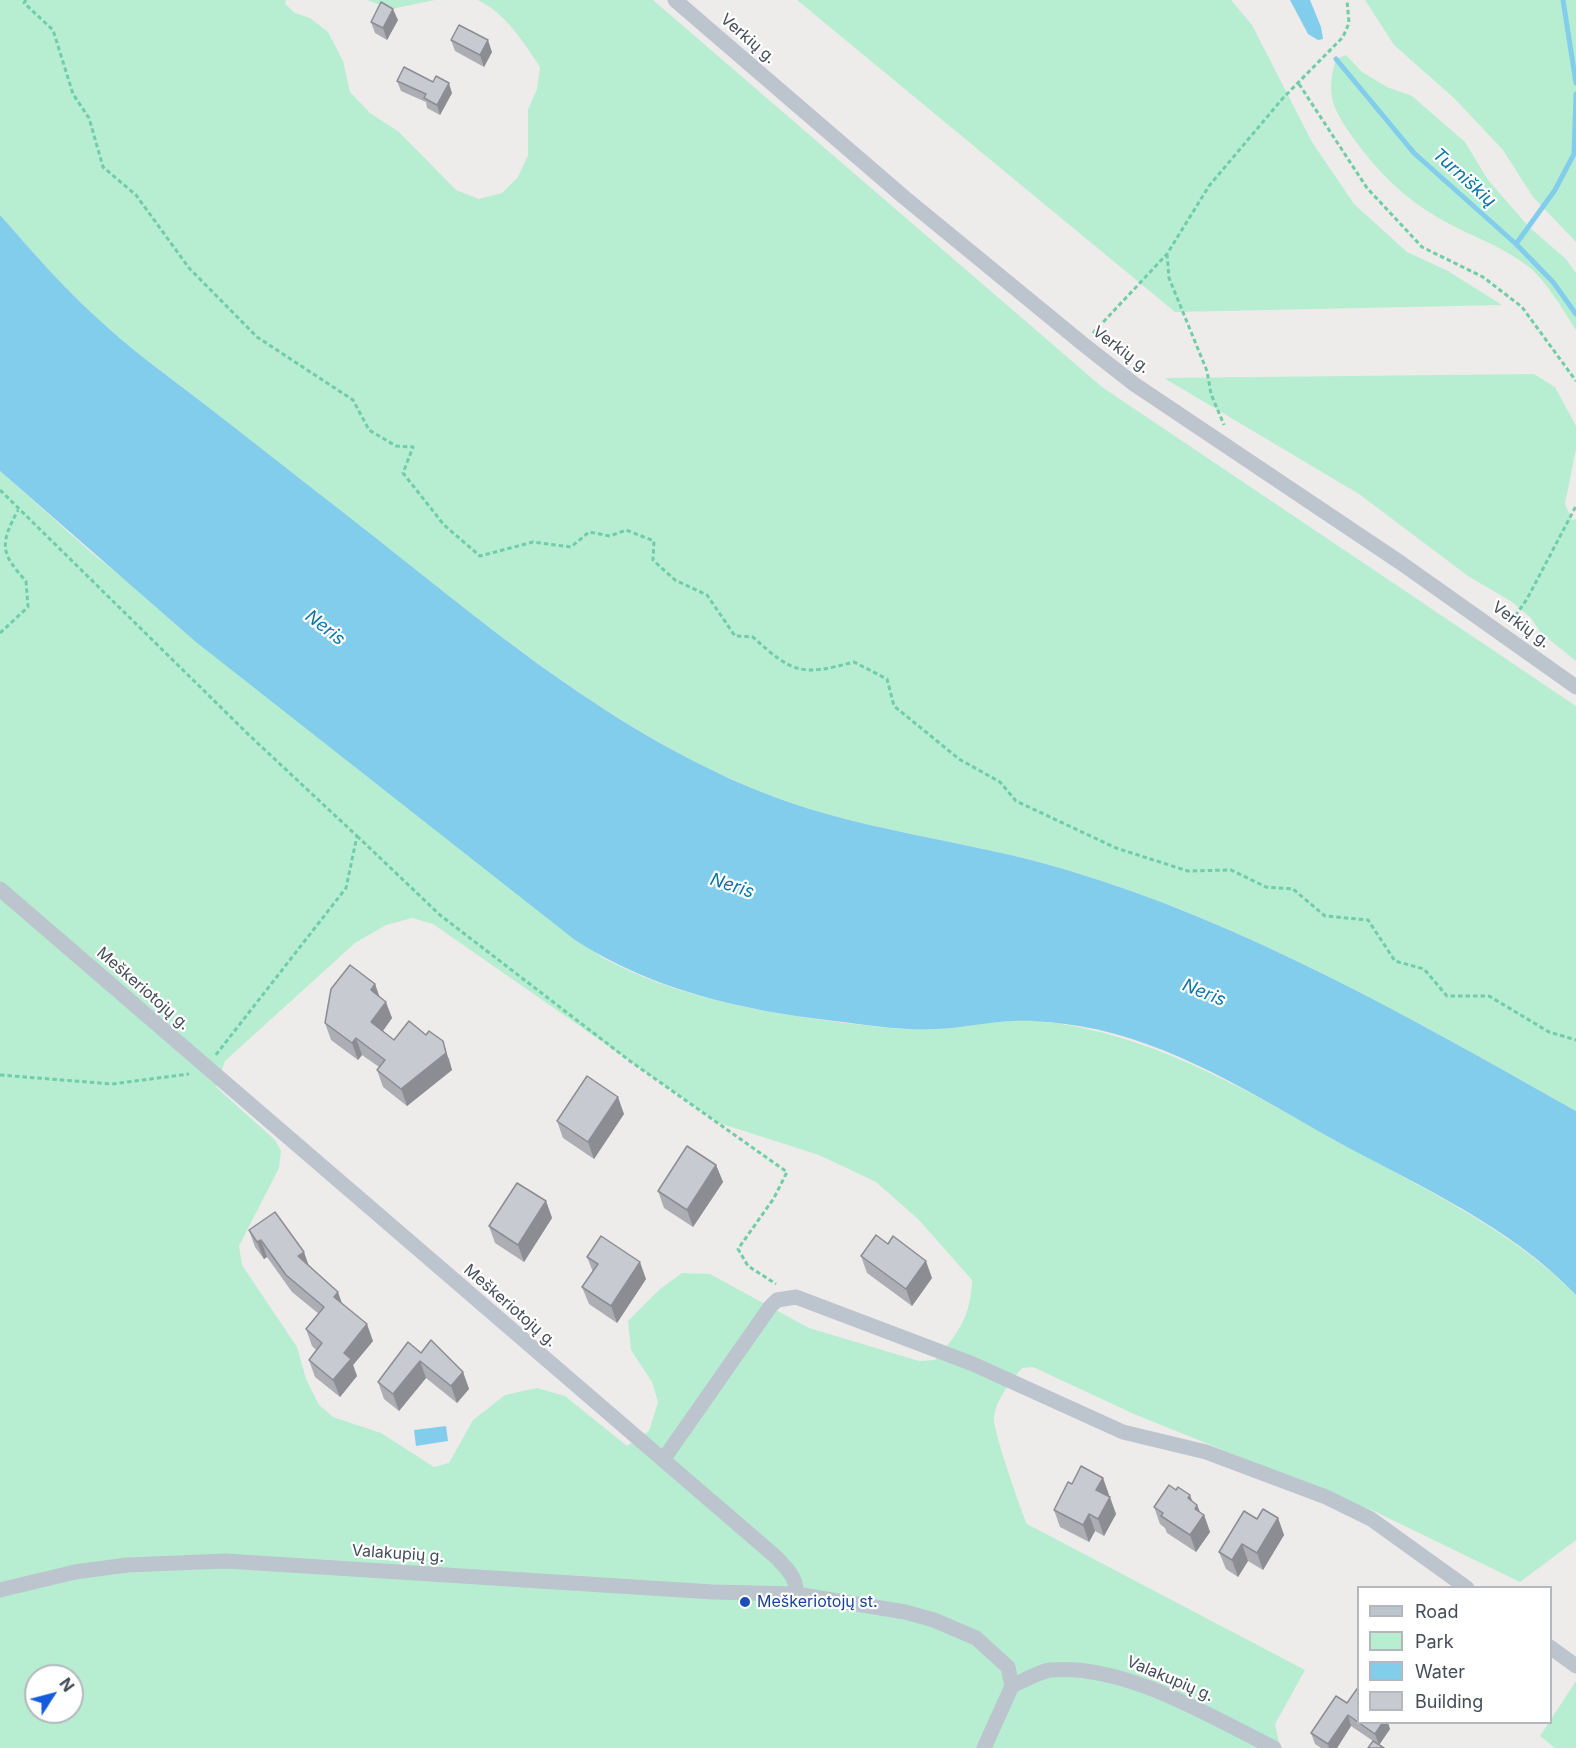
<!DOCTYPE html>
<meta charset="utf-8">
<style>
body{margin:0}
#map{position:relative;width:1576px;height:1748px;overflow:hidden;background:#eeebeb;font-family:Inter,sans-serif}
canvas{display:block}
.legend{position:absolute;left:1357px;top:1586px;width:195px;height:138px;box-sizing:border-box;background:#fff;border:2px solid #b4b8bd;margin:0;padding:8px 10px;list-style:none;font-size:18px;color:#444d59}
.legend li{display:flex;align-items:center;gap:12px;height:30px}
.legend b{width:30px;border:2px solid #b4b8bd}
.north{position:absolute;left:24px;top:1664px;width:60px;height:60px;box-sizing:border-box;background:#fff;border:2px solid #b4b8bd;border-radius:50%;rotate:54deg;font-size:16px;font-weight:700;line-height:24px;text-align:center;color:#444d59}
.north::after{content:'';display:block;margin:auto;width:21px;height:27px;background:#155bde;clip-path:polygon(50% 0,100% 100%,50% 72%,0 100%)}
</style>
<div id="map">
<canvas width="1576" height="1748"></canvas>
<ul class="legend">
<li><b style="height:8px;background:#bcc4ce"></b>Road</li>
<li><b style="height:16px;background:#b7eed1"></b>Park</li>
<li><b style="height:16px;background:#83cdec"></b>Water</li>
<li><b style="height:16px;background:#c8cad1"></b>Building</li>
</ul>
<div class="north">N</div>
</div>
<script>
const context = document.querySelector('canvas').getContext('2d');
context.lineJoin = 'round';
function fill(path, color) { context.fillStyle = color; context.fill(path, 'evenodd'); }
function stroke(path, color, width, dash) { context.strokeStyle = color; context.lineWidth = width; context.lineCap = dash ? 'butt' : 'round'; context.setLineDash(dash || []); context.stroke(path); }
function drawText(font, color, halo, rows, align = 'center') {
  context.font = font + ' Inter,sans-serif'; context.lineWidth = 4.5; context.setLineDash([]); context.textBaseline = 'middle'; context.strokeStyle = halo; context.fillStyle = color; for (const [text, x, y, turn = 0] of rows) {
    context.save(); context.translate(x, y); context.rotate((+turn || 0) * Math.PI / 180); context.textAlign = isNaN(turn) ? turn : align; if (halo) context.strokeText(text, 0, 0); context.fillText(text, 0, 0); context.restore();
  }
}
const green = new Path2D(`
 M0,0H286L285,4L295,13L310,18L328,32L343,61L350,92L370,113L399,132L456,190L479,199L502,193L518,177L528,155V110L537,89L540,67C522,40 507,15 478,0H653L1102,387L1576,706V1111C1415,1020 1245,923 1067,870C964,839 854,831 754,789C605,727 482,621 356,523C305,483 254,443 203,403C166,375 129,348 95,316C61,285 31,250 0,215Z
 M367,0H435L391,9Z
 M797,0H1231L1252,25L1312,142L1354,204L1407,252L1448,271L1502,305L1175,312Z
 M1365,0H1576V242L1533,197L1503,150L1454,98L1394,45Z
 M1346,55L1362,72L1387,87L1412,96L1465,142L1488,180L1529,227L1566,259L1576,273V330C1562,309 1548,283 1529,267C1501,245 1467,235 1437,217C1403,197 1377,171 1354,139C1333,109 1325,96 1336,59Z
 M1534,374L1555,387L1576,426V449L1565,504L1572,520L1576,519V661L1541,633L1531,618L1512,602L1468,576L1359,494L1164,378Z
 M0,471L93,554L603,958C677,997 755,1011 837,1022C871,1026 904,1031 938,1029C971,1027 1004,1018 1038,1021C1157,1033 1257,1097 1359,1153C1436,1195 1514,1233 1576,1295V1540L1520,1582L1376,1512L1134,1414L1033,1367L1022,1368C1010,1383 997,1397 994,1417C992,1428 1021,1510 1027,1524L1305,1670L1275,1724L1280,1748H0ZM412,918L433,924L719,1123L819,1155L876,1182L919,1220L972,1280C971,1316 958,1334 935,1360L919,1361L809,1328L710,1274L682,1273L660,1289L628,1321L631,1350L652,1382L658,1402L649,1431L627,1446L565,1396L537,1388L505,1395L473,1420L449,1463L434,1467L381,1433L333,1417L319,1405L306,1379L297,1347L242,1265L239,1246L279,1168L281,1151L275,1140L216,1087L225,1061L355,943L386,925ZM36,1676H72V1712H36Z
 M1576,1681V1748H1555L1540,1736Z`);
const water = new Path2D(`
 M1290,0H1310L1321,27L1323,39L1318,40L1308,34Z
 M0,215C31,250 61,285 95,316C129,348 166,375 203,403C252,441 300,479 349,517C477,617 602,726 754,789C854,831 964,839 1067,870C1245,923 1415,1020 1576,1111V1295C1510,1226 1421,1187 1338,1142C1257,1097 1172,1041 1079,1026C1058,1023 1035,1020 1014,1021C988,1022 963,1028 937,1029C903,1031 868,1025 834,1021C741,1010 655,991 575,940L196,642L0,471Z
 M446,1426L448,1441L416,1446L414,1430Z`);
const stream = new Path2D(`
 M1563,0L1576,83
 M1336,59L1414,153L1516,244L1553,282L1576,314
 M1516,244L1555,190L1574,154L1576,94`);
const path = new Path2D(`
 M26,0L24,3L53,30L73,94L89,118L103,167L136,195L189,268L257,337L353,400L369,430L396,446L413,447L403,473L444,525L480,556L533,542L571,547L589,532L610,536L626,530L654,541L653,560L675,580L707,595L735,636L753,637C793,674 802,676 854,662L887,679L894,706L959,759L1000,782L1016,801L1116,848L1188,871L1231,870L1266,887L1293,889L1325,916L1368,920L1395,961L1424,969L1447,996H1489L1549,1032L1576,1040
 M1299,84L1367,188L1422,247L1483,277L1522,307L1576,381
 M1167,254L1169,278L1207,371L1211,394L1224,425
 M1093,333L1167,254L1209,186L1283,98L1343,37L1349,23L1347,0
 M0,490L250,736L357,836L346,888L215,1056
 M1511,622L1527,599L1576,506
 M0,633L28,607L26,581C0,553 0,544 18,510
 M357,836L440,915L630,1061L787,1172L774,1198L738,1249L748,1266L776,1284
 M0,1075L112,1084L189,1074`);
const minor = new Path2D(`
 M675,0L905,198L1083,344L1134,384L1401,563L1576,687
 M0,889L776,1557C787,1569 797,1577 796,1594
 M663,1460L770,1307L777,1300L796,1297L973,1364L1123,1432L1206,1452L1326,1497L1371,1519L1467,1588
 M0,1590L75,1572L127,1565L226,1561L713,1592L796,1594L905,1612L934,1620L976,1638L1008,1667L1012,1686
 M1550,1647L1576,1666
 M1012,1686C1023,1681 1038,1672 1050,1670C1124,1663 1209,1716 1274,1748
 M984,1748L1012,1686`);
const wall = new Path2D(`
 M398,20L387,40L375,33L371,22Z
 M451,40L492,52L484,67L455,51Z
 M397,81L452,93L440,115L427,108L426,102L401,91Z
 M375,984L379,996L392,1018L383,1031L394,1040L449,1058L452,1070L407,1106L383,1087L377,1070L379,1067L362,1055L358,1060L331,1040L325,1023Z
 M624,1114L594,1159L563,1138L557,1121Z
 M716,1165L723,1182L693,1227L664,1208L658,1191Z
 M546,1201L552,1218L524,1262L495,1243L489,1226Z
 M249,1230L309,1265L373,1341L353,1365L357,1376L340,1397L315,1377L309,1360L316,1350L312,1346L306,1329L319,1314L292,1292L267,1257L264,1259L255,1247Z
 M888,1244L932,1278L912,1306L867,1273L861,1256Z
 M587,1257L646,1279L617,1323L589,1304L582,1287L593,1272Z
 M421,1353L463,1372L469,1389L457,1403L426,1378L399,1411L384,1399L378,1382Z
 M1103,1478L1109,1495L1108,1496L1116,1514L1104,1536L1095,1531L1089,1542L1060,1527L1054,1510L1072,1484Z
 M1193,1502L1197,1505L1200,1512L1204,1515L1210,1532L1196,1552L1167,1533L1165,1528L1160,1524L1154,1507Z
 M1278,1518L1284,1535L1263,1570L1248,1561L1238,1577L1226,1569L1219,1552L1257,1519Z
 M1336,1696L1359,1722L1390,1729L1379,1745L1351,1726L1337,1748H1321L1315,1744L1311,1733Z`);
const shadedWall = new Path2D(`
 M393,9L398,20L387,40L383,28Z
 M488,40L492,52L484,67L480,55Z
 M449,83L452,93L440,115L437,105Z
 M375,984L381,1001L371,990Z
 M386,1002L392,1018L377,1039L371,1022Z
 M356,1038L362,1055L358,1060L352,1043Z
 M443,1041L452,1070L407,1106L401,1089Z
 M618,1097L624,1114L594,1159L588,1142Z
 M716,1165L723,1182L693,1227L687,1210Z
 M546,1201L552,1218L524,1262L518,1245Z
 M261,1240L267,1257L264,1259L257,1242Z
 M304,1252L310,1269L298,1256Z
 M926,1261L932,1278L912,1306L906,1289Z
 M640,1262L646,1279L617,1323L611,1306Z
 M338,1292L344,1309L334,1297Z
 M367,1324L373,1341L353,1365L357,1376L340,1397L333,1380L344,1353Z
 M420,1361L426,1378L399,1411L393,1394Z
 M463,1372L469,1389L457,1403L451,1386Z
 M1103,1478L1109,1495L1102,1506L1096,1490Z
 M1190,1495L1195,1508L1197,1505L1202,1517L1204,1515L1210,1532L1196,1552L1190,1535L1188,1498Z
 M1110,1497L1116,1514L1104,1536L1098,1519Z
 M1089,1514L1095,1531L1089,1542L1083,1525Z
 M1278,1518L1284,1535L1263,1570L1257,1553Z
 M1242,1544L1248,1561L1238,1577L1232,1560Z
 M1348,1715L1351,1726L1337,1748H1329L1328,1744Z
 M1383,1722H1388L1390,1729L1379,1745L1375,1734Z`);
const building = new Path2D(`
 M381,2L393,9L383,28L371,22Z
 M459,25L488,40L480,55L451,40Z
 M404,67L433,82L436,76L449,83L437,105L424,98L426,94L397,81Z
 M350,965L375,984L371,990L386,1002L371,1022L394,1040L409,1021L426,1035L429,1031L443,1041L446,1053L401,1089L377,1070L385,1060L356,1038L352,1043L325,1023L331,989Z
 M587,1076L618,1097L588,1142L557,1121Z
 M687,1146L716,1165L687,1210L658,1191Z
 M517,1183L546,1201L518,1245L489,1226Z
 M275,1212L304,1252L298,1256L338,1292L334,1297L367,1324L344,1353L351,1359L333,1380L309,1360L322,1343L306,1329L324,1307L286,1275L261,1240L257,1242L249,1230Z
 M876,1235L888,1244L893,1236L926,1261L906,1289L861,1256Z
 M601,1236L640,1262L611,1306L582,1287L598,1264L587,1257Z
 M431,1340L463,1372L451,1386L420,1361L393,1394L378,1382L408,1342L421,1353Z
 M1081,1466L1103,1478L1096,1490L1110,1497L1098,1519L1089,1514L1083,1525L1054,1510L1068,1482L1072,1484Z
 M1169,1485L1176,1490L1178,1487L1190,1495L1188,1498L1197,1505L1195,1509L1204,1515L1190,1535L1161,1516L1163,1513L1154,1507Z
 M1263,1509L1278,1518L1257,1553L1242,1544L1232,1560L1219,1552L1244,1511L1257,1519Z
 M1359,1686V1722H1383L1375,1734L1348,1715L1328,1744L1311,1733L1336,1696L1347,1703Z
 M1373,1741L1384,1748H1368Z`);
const markers = [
 [745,1602,6,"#1a4fb4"]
];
const streetNames = [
 ["Verkių g.",748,39,41],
 ["Verkių g.",1121,350,37],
 ["Verkių g.",1521,625,36],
 ["Meškeriotojų g.",143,989,41],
 ["Meškeriotojų g.",510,1306,41],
 ["Valakupių g.",398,1554,4],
 ["Valakupių g.",1170,1679,23]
];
const transitNames = [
 ["Meškeriotojų st.",757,1602]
];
const waterNames = [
 ["Turniškių",1464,178,42],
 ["Neris",325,628,38],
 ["Neris",732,886,18],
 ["Neris",1204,993,22]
];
fill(green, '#b7eed1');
fill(water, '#83cdec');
stroke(stream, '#83cdec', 5);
stroke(path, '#6fcda7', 3, [4.5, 3]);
stroke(minor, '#bcc4ce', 15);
fill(wall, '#acaeb4');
fill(shadedWall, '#8c8d92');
fill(building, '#c8cad1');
stroke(building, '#8c8d92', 1.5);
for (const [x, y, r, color] of markers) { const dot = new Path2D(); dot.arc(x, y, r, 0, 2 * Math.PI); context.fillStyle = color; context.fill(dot); stroke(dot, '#fff', 2); }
drawText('16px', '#444d59', '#fff', streetNames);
drawText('16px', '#164399', '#fff', transitNames, 'left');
drawText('italic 18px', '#0a77a6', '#fff', waterNames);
</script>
